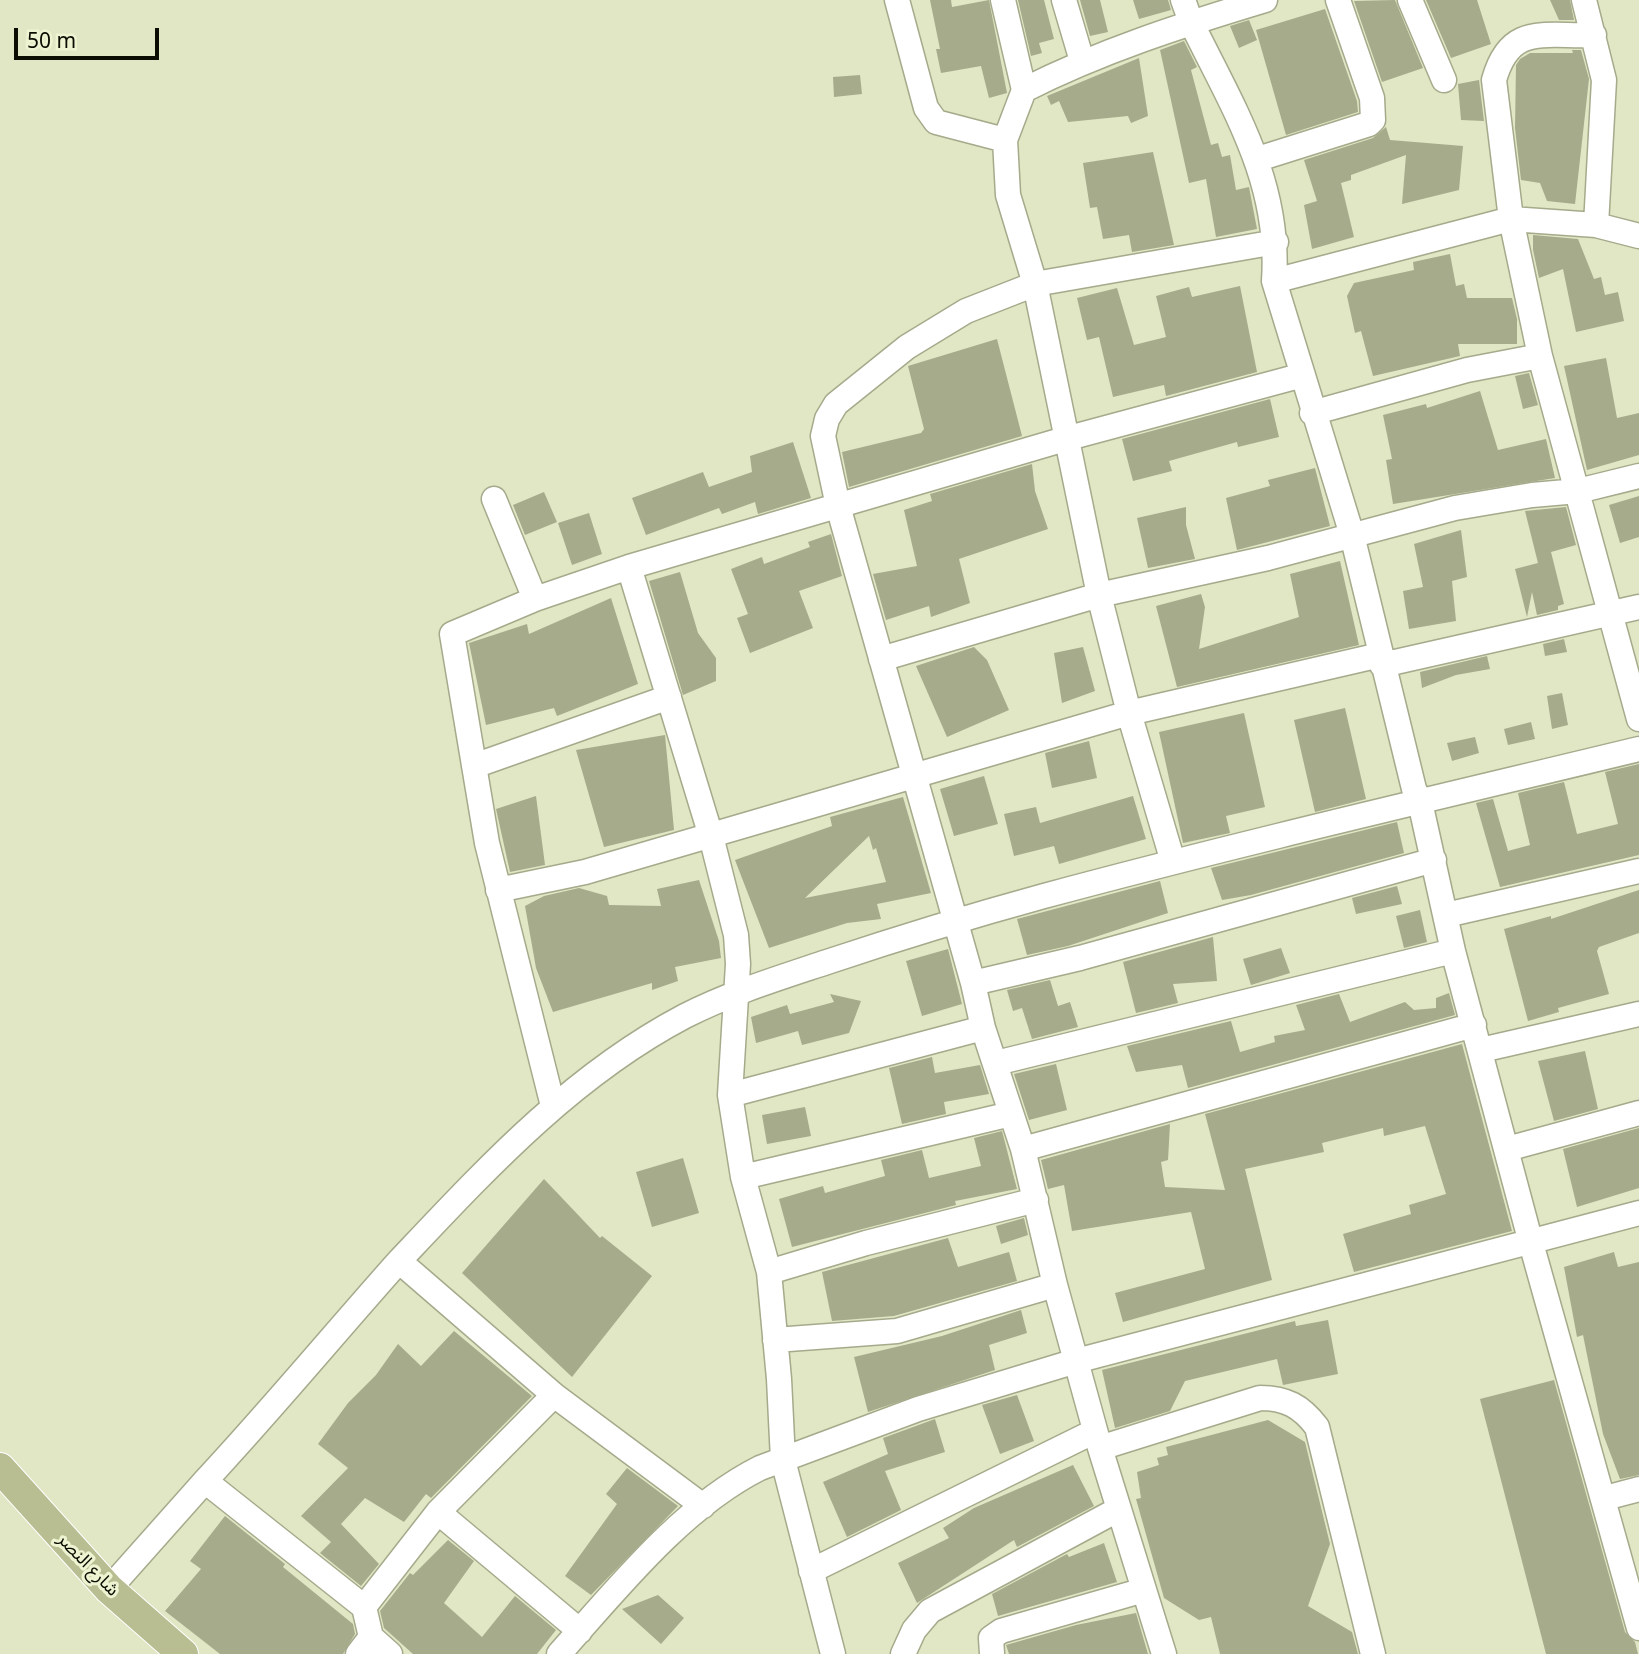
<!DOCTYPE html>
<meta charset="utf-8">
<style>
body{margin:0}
#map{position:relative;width:1639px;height:1654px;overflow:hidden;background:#e1e6c5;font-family:"Noto Sans",sans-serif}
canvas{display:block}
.scale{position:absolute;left:14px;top:28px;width:145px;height:32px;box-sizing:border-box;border:4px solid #0b0d03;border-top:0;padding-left:9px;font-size:21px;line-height:24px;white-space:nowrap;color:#0b0d03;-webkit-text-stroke:5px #eef4d2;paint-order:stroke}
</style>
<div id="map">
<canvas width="1639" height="1654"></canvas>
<div class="scale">50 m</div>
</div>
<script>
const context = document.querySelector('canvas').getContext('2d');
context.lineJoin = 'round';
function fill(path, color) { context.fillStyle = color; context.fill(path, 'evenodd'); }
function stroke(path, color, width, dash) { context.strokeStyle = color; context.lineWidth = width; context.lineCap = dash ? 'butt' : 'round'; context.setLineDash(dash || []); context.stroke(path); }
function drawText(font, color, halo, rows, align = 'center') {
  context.font = font + ' "Noto Sans","Noto Sans Arabic",sans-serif'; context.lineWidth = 6; context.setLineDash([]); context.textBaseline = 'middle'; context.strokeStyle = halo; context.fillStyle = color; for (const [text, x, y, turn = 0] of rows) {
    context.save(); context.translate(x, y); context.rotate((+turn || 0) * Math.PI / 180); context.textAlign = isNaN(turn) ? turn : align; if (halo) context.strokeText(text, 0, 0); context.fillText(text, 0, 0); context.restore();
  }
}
const building = new Path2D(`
 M930,0H951L952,7L989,0L1007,93L989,98L981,66L941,73L936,49H940Z
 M1018,0H1044L1054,39L1039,43L1042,53L1031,56Z
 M1080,0H1100L1108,32L1090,36Z
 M1133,0H1168L1171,10L1139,19Z
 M1395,0L1423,68L1382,82L1354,1Z
 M1426,0H1477L1491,44L1451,58Z
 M1550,0H1570L1574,20H1559Z
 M1325,9L1357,101L1358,112L1286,135L1256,30Z
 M1249,20L1257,40L1239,48L1230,26Z
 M1184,41L1197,67L1191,70L1211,145L1218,143L1222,157L1230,155L1236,190L1249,187L1257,229L1216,237L1206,179L1189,183L1160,50Z
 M1572,50H1581L1589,79L1575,204L1547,201L1540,183L1521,180L1515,128L1516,65L1520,59L1530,53H1573Z
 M1139,58L1148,116L1131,123L1128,116L1068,122L1059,101L1051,105L1047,96Z
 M860,75L862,94L834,97L833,77Z
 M1479,80L1484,121L1461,120L1458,84Z
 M1386,127L1390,140L1463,146L1459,190L1402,204L1406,155L1351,175V180L1341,183L1354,237L1312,249L1304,205L1317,201L1304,160L1373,138Z
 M1153,152L1174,245L1132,252L1129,235L1103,239L1097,207L1090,208L1083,163Z
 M1533,235L1578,239L1594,279L1601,277L1605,295L1618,292L1624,321L1576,332L1563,269L1539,278L1533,250Z
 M1450,254L1456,286L1464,284L1467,298H1512L1517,319V344H1458L1460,356L1373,376L1361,331L1355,333L1347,296L1354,283L1414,270L1413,262Z
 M1240,286L1257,372L1166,396L1164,385L1113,397L1099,337L1087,340L1077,298L1117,288L1134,345L1166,337L1156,296L1189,287L1192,297Z
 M997,339L1022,436L849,487L842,452L921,433L924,429L908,366Z
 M1606,358L1617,418L1639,413V455L1587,470L1564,366Z
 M1529,373L1538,405L1523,409L1515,376Z
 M1480,391L1498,450L1546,439L1555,478L1393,504L1386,460L1392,459L1383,415L1426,404L1427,408Z
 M1270,399L1279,437L1238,447L1237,442L1169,461L1172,471L1133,481L1122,439Z
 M793,442L811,498L758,514L755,502L722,514L719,508L646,535L632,498L703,472L709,487L752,472L750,456Z
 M1032,464L1035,491L1048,529L959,559L970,603L931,617L929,606L886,620L873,574L917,566L904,510L932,501L930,494Z
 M1315,468L1330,526L1237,550L1226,498L1270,486L1268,480Z
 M544,492L557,522L525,535L513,505Z
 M1639,496V537L1620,543L1609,505Z
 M1186,507V525L1195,559L1148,568L1137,518Z
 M1566,507L1576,545L1551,552L1564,604L1558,606V610L1537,615L1532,592L1527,617L1515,569L1538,563L1525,511Z
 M589,513L602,554L572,565L558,523Z
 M1461,530L1467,577L1452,581L1456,621L1409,629L1403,591L1423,587L1414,544Z
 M831,534L842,576L799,591L813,628L750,653L737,618L748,614L731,569L762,557L764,564L810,547L808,542Z
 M1340,561L1359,645L1177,687L1156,606L1201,594L1205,607L1199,649L1299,617L1290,574Z
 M680,572L698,633L716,658V681L683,695L649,581Z
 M611,598L638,684L557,716L554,708L486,725L469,643L527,624L529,634Z
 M1564,639L1567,652L1545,656L1543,644Z
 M974,647L987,660L1009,710L947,737L916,666Z
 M1083,647L1095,691L1062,703L1054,653Z
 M1487,656L1490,669L1456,675L1422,688L1420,672Z
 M1562,693L1568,725L1552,729L1547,696Z
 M1345,708L1366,799L1315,812L1294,720Z
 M1244,713L1265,807L1226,816L1230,833L1183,843L1159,732Z
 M1531,722L1535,739L1508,745L1504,729Z
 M665,735L674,830L604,847L576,750Z
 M1475,737L1479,753L1452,761L1447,743Z
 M1089,741L1097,778L1052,788L1045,753Z
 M1639,764V855L1500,887L1476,803L1493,799L1508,851L1530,845L1518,793L1564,782L1577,834L1618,824L1605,772Z
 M984,776L998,824L954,836L940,789Z
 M536,796L545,865L510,872L496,809Z
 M1133,796L1146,839L1059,864L1054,846L1014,856L1004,814L1036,807L1040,823Z
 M903,797L931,893L877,904L881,919L847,923L769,948L735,860L832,826L830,817ZM869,836L873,850L876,848L886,882L805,898Z
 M1397,822L1404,853L1251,895L1222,900L1211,868Z
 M699,880L719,941L721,958L675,967L678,981L652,990V983L553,1012L536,968L525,906L544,896L579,888L607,896L609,905L661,906L657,889Z
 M1160,881L1168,913L1068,946L1027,955L1017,919Z
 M1397,886L1402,904L1356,914L1352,898Z
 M1639,890V933L1599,947L1597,951L1609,994L1558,1008L1559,1012L1528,1021L1504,929L1551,916V919Z
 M1420,910L1427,942L1404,948L1396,916Z
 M1213,937L1217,981L1173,984L1178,1003L1136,1013L1123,962Z
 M1281,948L1290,973L1251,985L1243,959Z
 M948,949L962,1004L922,1016L906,961Z
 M1050,980L1058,1006L1070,1002L1078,1027L1032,1039L1022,1008L1013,1011L1007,990Z
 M1449,993L1455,1015L1188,1088L1182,1065L1136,1072L1127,1046L1231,1021L1240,1052L1275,1042L1274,1036L1305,1030L1296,1005L1300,1004L1339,994L1350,1022L1405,1002L1414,1010L1436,1008V998Z
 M830,994L861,1001L849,1033L802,1045L798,1031L756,1043L751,1017L787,1005L790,1014L834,1002Z
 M1462,1044L1512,1231L1354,1272L1343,1234L1411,1214L1409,1205L1446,1194L1425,1126L1384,1136L1383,1128L1322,1143L1324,1152L1245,1169L1272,1280L1123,1322L1115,1293L1205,1269L1191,1212L1072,1231L1064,1185L1048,1189L1041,1160L1170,1124L1168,1160L1161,1162L1165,1187L1225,1190L1205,1114Z
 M1585,1051L1598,1109L1554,1121L1538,1061Z
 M932,1057L935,1073L980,1065L989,1094L944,1102L946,1114L902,1124L889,1068Z
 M1056,1064L1067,1110L1029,1120L1014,1074Z
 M805,1107L811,1136L767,1144L762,1115Z
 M1639,1128V1188L1577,1207L1563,1149Z
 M1002,1131L1017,1189L955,1201L956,1205L792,1247L779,1199L823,1186L825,1193L885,1176L881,1160L922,1150L929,1178L981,1166L974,1138Z
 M683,1158L699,1213L652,1227L636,1172Z
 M544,1179L600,1238L602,1236L652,1276L572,1377L462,1273Z
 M1024,1218L1028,1235L1001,1244L996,1226Z
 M948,1238L958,1267L1009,1252L1017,1281L894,1316L832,1321L822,1272Z
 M1614,1252L1618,1267L1639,1262V1475L1620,1479L1603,1434L1583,1335L1577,1337L1564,1267Z
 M1021,1310L1027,1333L989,1345L995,1370L868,1412L854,1357L942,1336Z
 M1328,1320L1338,1374L1283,1385L1277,1359L1185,1381L1170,1411L1115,1428L1102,1370L1295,1321L1296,1326Z
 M454,1331L532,1396L431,1498L426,1494L404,1522L365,1498L341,1524L379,1564L361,1586L320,1553L331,1542L301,1516L348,1468L318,1444L348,1403L376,1375L398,1344L421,1366Z
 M1554,1380L1625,1632L1635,1642L1638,1654H1546L1480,1399Z
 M1017,1395L1034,1441L1000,1454L982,1405Z
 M935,1419L945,1452L885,1471L901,1510L847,1537L823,1482L888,1454L883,1438Z
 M1268,1420L1305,1442L1330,1544L1308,1606L1352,1632L1358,1654H1220L1211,1617L1199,1620L1164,1598L1136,1499L1141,1498L1137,1472L1159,1465L1157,1458L1168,1455L1166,1447Z
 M1073,1465L1094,1506L1017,1547L1014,1540L917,1603L898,1563L949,1538L943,1528L974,1508Z
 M627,1468L678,1506L591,1595L565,1576L617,1504L606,1494Z
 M225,1516L285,1564L283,1567L353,1624L355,1634L343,1654H220L165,1611L201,1569L190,1561Z
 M448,1540L474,1561L444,1603L482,1637L515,1596L556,1630L537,1654H413L384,1628L380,1611L410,1573L413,1575Z
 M1104,1543L1117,1582L998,1616L992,1594L1067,1554L1069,1557Z
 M658,1595L684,1618L661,1644L622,1609Z
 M1136,1613L1148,1654H1009L1006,1645L1076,1625Z`);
const minor = new Path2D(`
 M897,0L926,108L936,122L1005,140
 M1003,0L1024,90L1005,140L1008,195L1035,284L1099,595L1129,713L1173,862
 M1064,0L1082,61
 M1183,0L1191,22C1233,108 1281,182 1274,281
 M1410,0L1444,80
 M1584,0L1604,80L1596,225
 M1594,35C1543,37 1510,23 1494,80L1511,219L1540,356L1639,719
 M1024,90C1101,51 1182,25 1265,0
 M1258,159L1369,124L1373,120L1372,98L1338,0
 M1639,236L1596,225L1511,219L1274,281L1352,535L1414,789L1420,802L1453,951L1531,1243L1639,1628
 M1312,413L1467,370L1540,356
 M494,499L535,599
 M629,567L711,836L736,935L738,964L730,1095L743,1177
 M881,659L1099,595L1268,558L1455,508L1532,495L1578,491L1639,476
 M1382,665L1639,607
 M474,766L669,697
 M498,890L585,872L1129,713L1380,655
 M1446,915L1639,871
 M973,983L1080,958L1434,860
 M1481,1050L1639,1014
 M996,1063L1453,951
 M730,1095L983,1028
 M553,1106L487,843L452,634L535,599L629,567L1065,439L1303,375
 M1023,1149L1474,1025
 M1507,1149L1639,1113
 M399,1261C486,1169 571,1076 685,1016C730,993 779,978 827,962C899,938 971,916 1044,896C1241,843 1440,797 1639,749
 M769,1272L866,1243L1036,1200
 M775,1340L897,1331L1055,1285
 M1100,1448L1260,1398C1286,1398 1301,1406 1317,1427L1373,1654
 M1605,1498L1639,1489
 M438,1512L580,1631
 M811,1571L1095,1431
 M109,1589L205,1481
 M364,1607L205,1481C272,1409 334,1334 399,1261L554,1395
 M371,1637L390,1654
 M358,1654L371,1637L364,1607L438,1512L554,1395L703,1506
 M559,1654C617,1589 682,1507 760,1468L918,1409L1076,1361L1639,1213
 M833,1654L783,1460L779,1379L769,1272L743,1177L1011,1114
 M903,1654L914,1630L930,1611L1119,1509
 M992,1654L991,1638L1001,1631L1144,1590
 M1164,1654L1100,1448L1055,1285L1023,1149L983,1028L973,983L838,506L823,436L827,419L836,404L907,347L966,311L1035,284L1276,242`);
const major = new Path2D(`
 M0,1468L109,1589L183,1654`);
const streetNames = [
 ["شارع النصر",88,1565,46]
];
fill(building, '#a6ab8c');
stroke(minor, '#a5aa8b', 27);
stroke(major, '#fff', 32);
stroke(minor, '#fff', 24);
stroke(major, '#b9be92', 30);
drawText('18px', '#0b0d03', '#eef4d2', streetNames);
</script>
